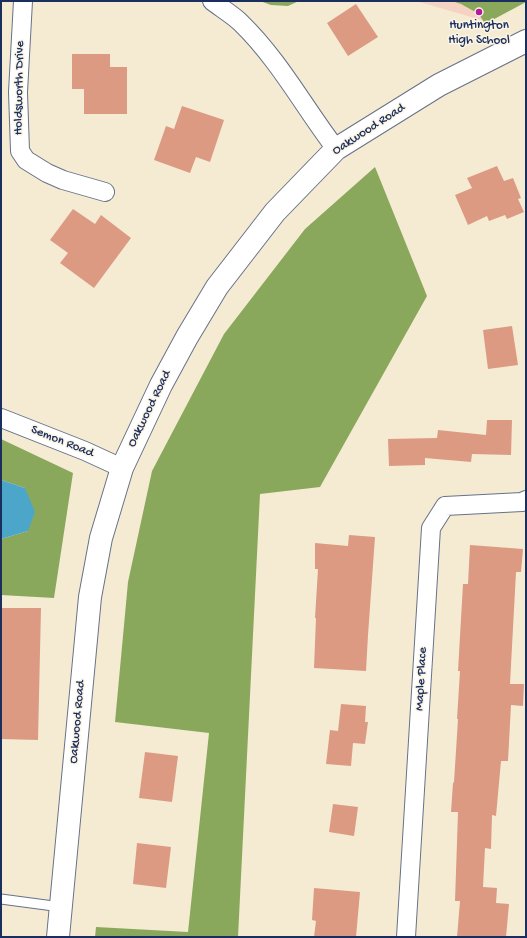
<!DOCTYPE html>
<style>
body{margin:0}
#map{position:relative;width:527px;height:938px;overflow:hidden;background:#f5ebd3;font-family:"Gochi Hand",sans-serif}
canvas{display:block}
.frame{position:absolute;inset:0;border:2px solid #1b2f5e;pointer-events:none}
</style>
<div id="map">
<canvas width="527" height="938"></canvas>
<div class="frame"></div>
</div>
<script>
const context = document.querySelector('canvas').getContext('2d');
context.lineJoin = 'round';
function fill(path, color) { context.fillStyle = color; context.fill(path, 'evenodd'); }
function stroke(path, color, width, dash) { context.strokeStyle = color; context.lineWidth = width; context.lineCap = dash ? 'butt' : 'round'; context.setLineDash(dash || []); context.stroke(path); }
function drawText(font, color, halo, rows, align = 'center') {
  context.font = font + ' "Gochi Hand",sans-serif'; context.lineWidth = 3; context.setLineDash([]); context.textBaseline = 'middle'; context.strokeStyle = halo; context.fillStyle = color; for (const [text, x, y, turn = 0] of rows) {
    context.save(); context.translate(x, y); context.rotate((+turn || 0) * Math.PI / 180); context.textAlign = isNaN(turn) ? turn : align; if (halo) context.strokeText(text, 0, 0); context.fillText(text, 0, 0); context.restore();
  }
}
const built = new Path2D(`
 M416,1H526V2L485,21Z`);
const forest = new Path2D(`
 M260,1H299L288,6L271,5Z
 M452,1H526V2L485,24L479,14L461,4Z
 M375,167L427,296L320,487L260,494L238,937H95L96,927L188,932L209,733L115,722L128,582L152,471L224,334L305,229Z
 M1,439L73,473L54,598L1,595V539L28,531L25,488L1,480Z`);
const water = new Path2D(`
 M1,480L25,488L35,512L28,531L1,539Z`);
const building = new Path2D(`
 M356,4L378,37L348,56L327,23Z
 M72,54H110V67H127V114H84V89H72Z
 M182,106L224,120L210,162L196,157L190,173L154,160L166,126L174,129Z
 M497,166L504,181L513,178L521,198L518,199L524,212L507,219L505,215L489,221L487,216L468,225L455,195L472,188L467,178Z
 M73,209L95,224L101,215L131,238L94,288L60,263L68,253L50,240Z
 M512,326L518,365L488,369L483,330Z
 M487,420H512L511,455L472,454L471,462L425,458V465L389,466L388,439L437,438L438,430L486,435Z
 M349,535L375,537L368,635L366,671L314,668L316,618H315L318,569H315V543L348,546Z
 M470,545L523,549L521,572H516L510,684H524L523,706L511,705L508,761H501L496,816L492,815L491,849L485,848L483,887L497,888L496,903L509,904L506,937H457L460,901H455L458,812H451L453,783L454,782L458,719H457L460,671H458L463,584H468Z
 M1,608H41L38,740L1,739Z
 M341,704L366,706L365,722H368L365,744L353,743L351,766L326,764L330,730L338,731Z
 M145,752L178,756L172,802L139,798Z
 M333,804L358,807L354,836L329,832Z
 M137,843L171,847L166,888L133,884Z
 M314,888L360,892L356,937H314L316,921L312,920Z`);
const lane = new Path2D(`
 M1,899L61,907`);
const street = new Path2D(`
 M23,1L18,92L20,151L26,160L47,173L63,180L105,192
 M212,1C221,8 233,15 241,23C279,60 304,107 336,149
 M1,418L85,451L122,468
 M406,937L431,528L445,506L522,502L526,500`);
const secondary = new Path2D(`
 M58,937L90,597L101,538L122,468L161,385L187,337L217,287L275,212L336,149L439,85L526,41`);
const markers = [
 [479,12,4,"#b5179e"]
];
const poiNames = [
 ["Huntington",479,26],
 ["High School",479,41]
];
const streetNames = [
 ["Holdsworth Drive",20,88,-89],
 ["Oakwood Road",369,130,-33],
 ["Oakwood Road",150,409,-64],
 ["Semon Road",62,442,22],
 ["Maple Place",422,679,-87],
 ["Oakwood Road",78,722,-85]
];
fill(built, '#f6d2c3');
fill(forest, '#8aa85c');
fill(water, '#4ca6ca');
fill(building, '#dc9a83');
stroke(lane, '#677187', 11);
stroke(street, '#677187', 20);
stroke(secondary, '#677187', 24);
stroke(lane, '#fff', 9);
stroke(street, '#fff', 18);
stroke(secondary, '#fff', 22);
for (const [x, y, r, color] of markers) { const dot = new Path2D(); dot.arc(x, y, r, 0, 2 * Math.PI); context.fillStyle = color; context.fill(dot); stroke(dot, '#fcf5e5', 1.5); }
drawText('13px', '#1b2f5e', '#fcf5e5', poiNames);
drawText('13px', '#1b2f5e', '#fcf5e5', streetNames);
</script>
